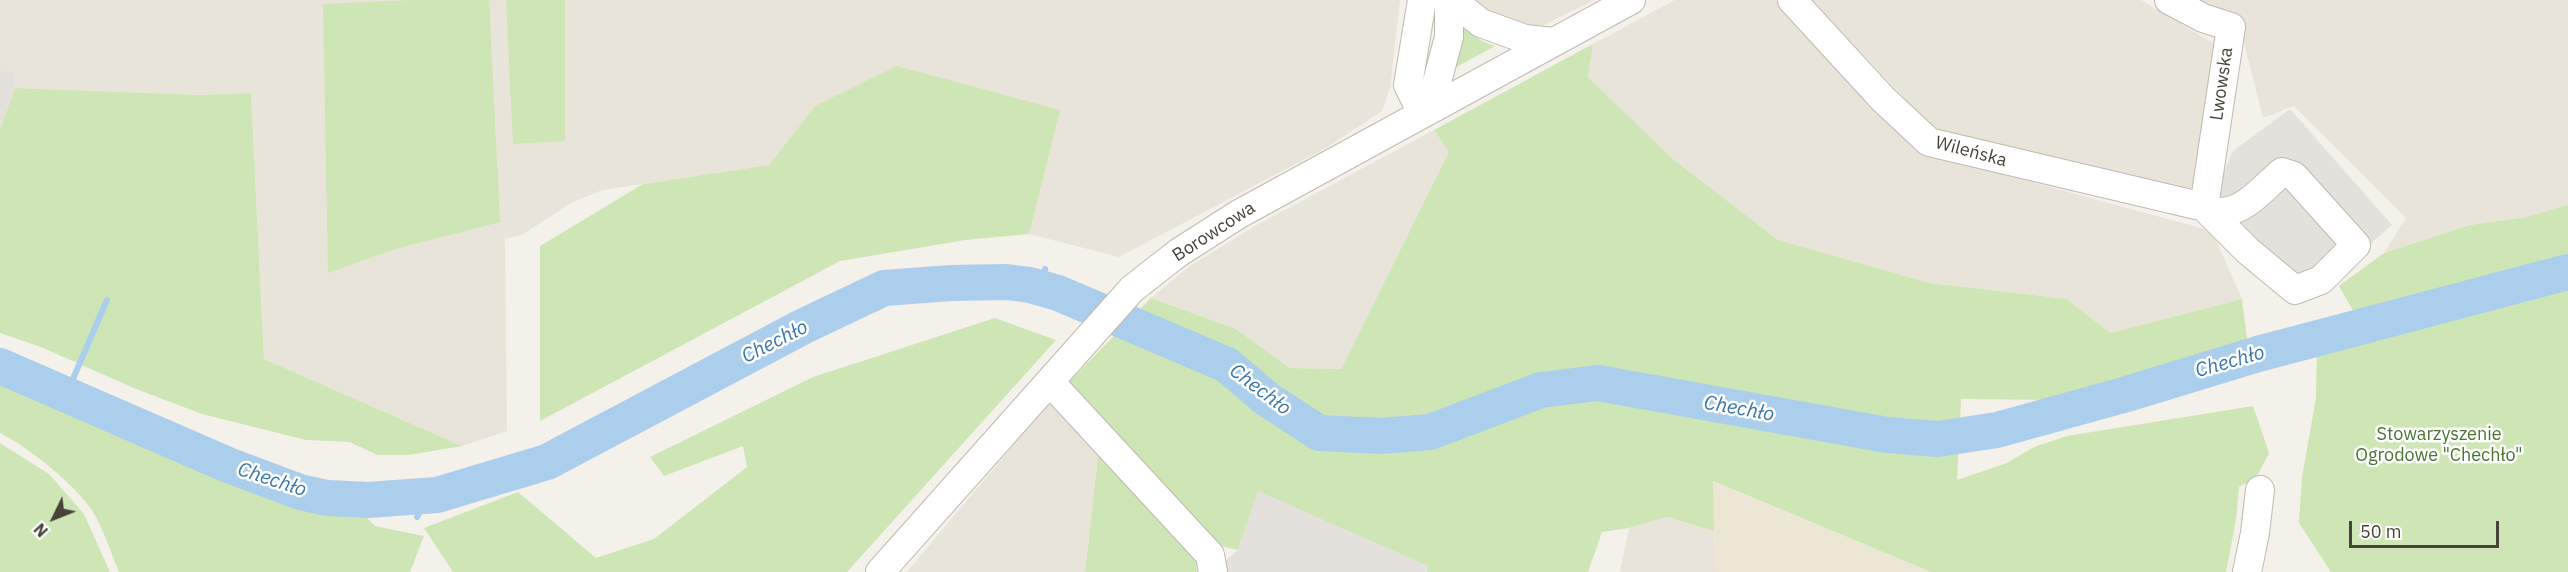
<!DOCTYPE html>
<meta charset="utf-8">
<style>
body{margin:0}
#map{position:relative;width:2568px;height:572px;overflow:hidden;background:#f4f1ea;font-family:"IBM Plex Sans",sans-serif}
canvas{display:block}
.north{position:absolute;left:24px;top:488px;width:60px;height:60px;-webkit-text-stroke:4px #fff;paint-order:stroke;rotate:227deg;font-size:16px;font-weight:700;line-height:24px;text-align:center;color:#484239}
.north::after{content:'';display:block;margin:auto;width:21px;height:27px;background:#484239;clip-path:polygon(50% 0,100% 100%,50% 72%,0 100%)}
.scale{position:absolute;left:2349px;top:521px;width:150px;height:27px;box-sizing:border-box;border:3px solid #484239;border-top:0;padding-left:8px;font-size:18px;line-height:21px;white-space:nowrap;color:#484239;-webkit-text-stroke:4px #fff;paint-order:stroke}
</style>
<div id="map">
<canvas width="2568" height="572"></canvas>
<div class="north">N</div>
<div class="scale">50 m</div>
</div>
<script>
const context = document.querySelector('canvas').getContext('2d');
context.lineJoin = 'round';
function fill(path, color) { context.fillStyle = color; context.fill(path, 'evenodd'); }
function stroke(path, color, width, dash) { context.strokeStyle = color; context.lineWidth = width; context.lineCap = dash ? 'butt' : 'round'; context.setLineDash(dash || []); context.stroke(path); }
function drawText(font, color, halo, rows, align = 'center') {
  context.font = font + ' "IBM Plex Sans",sans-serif'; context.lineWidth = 5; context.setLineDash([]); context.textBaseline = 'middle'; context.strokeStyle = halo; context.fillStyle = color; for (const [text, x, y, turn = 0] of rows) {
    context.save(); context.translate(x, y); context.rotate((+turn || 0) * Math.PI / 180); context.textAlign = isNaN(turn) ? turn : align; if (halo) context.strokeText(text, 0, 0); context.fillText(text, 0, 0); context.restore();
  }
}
const residential = new Path2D(`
 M0,0H1400L1390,88L1382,111L1326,148L1119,257L1029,234L1060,110L1007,97L815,106L769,165L602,190L571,203L522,235L505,239L507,431L462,446L264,359L251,93L201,95L15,88L14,74L0,69Z
 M1463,0H1594L1530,32Z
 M1675,0H1776L1828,60L1920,152L2212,231L2242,299L2110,333L2067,299L1930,283L1778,240L1673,159L1588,77L1593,44Z
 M1812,0H2141L2218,46L2193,191L1936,132Z
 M2199,0H2568V205L2526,217L2470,225L2384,253L2406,218L2294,106L2263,118L2238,20Z
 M1434,130L1449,152L1341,369L1290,368L1236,329L1151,298L1190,266L1255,226Z
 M1051,400L1099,447L1085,572H907Z
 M1667,517L1714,531L1716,572H1620L1629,528Z`);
const industrial = new Path2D(`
 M0,69L14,74L15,88L0,129Z
 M2290,109L2392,225L2312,295L2214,197L2233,151Z
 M1258,490L1428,566L1425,572H1212L1238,550Z`);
const education = new Path2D(`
 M1712,481L1931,572H1716Z`);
const green = new Path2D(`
 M411,0H489L500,222L395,249L328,273L323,4Z
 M506,0H565V141L513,144Z
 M1455,21L1482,41L1495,46L1447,72Z
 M1593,44L1588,77L1673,159L1778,240L1930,283L2067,299L2110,333L2242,299L2248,347L2083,395L2059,400L1961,399L1957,480L2007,463L2034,447L2067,436L2253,406L2269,453L2256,478L2239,487L2236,520L2226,572H1931L1713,481L1714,531L1667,517L1629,528L1602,532L1588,572H1426L1428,566L1258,491L1238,550L1203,542L1063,388L1151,298L1236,329L1290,368L1341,369L1449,152L1434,130Z
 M897,66L1060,110L1029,234L965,240L840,261L540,421V246L643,184L769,165L815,106Z
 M15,88L201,95L251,93L264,359L462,446L409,455H377L350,442L306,440L202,414L136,389L41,347L0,333V129Z
 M2568,205V262L2359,321L2339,286L2384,253L2470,225L2526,217Z
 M2568,284V572H2331L2299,523L2302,477L2316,398L2317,343Z
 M995,318L1056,340L847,572H453L424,528L518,492L596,558L654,539L747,467L743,446L664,476L650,457L813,377Z
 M0,373L191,461L323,503L362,504L366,517L375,526L424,536L410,572H119C111,553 104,530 93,512C77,486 28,447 0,433Z
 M0,443L49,474L84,514L110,572H0Z
 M1099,447L1195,545L1197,572H1085Z`);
const stream = new Path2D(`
 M1045,269L1046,290
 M2334,346L2337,333
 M66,395L107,300
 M2126,406L2127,394
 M380,513L383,499
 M417,517L429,495`);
const river = new Path2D(`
 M0,366L228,465L300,492L327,498L368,500L437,495L547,462L802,327L884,288L951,283L1006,282L1030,285L1058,293L1227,365L1267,399L1319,433L1381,436L1430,432L1541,390L1598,383L1887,435L1938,439L1997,430L2127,394L2258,354L2568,272`);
const minor = new Path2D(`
 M1452,0L1481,23L1525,39L1553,42
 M1792,0L1883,99L1929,142L2204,207C2209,209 2217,212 2222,212C2246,211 2265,186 2282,172L2294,176L2356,245L2321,280L2295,290L2248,251L2204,207
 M2169,0L2203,18L2231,27L2204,207
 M1430,108L1449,37V0
 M1422,113L1408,85L1422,0
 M1050,382L1210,555L1213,572
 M880,572L1132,289L1178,253L1239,214L1631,0
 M2247,572L2255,533L2260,490`);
const streetNames = [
 ["Lwowska",2222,84,-82],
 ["Wileńska",1971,152,15],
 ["Borowcowa",1214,232,-33]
];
const parkNames = [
 ["Stowarzyszenie",2439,435],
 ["Ogrodowe \"Chechło\"",2439,456]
];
const waterNames = [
 ["Chechło",775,342,-27],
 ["Chechło",2230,362,-16],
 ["Chechło",1260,390,37],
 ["Chechło",1739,409,10],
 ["Chechło",272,480,18]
];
fill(residential, '#e8e4d9');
fill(industrial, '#e4e0db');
fill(education, '#ece7d5');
fill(green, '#cee5b6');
stroke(stream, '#abceec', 6);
stroke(river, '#abceec', 36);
stroke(minor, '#bfbaad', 30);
stroke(minor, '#fff', 28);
drawText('18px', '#484239', '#fff', streetNames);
drawText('18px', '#47762f', '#fff', parkNames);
drawText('italic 20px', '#3876ad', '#fff', waterNames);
</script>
